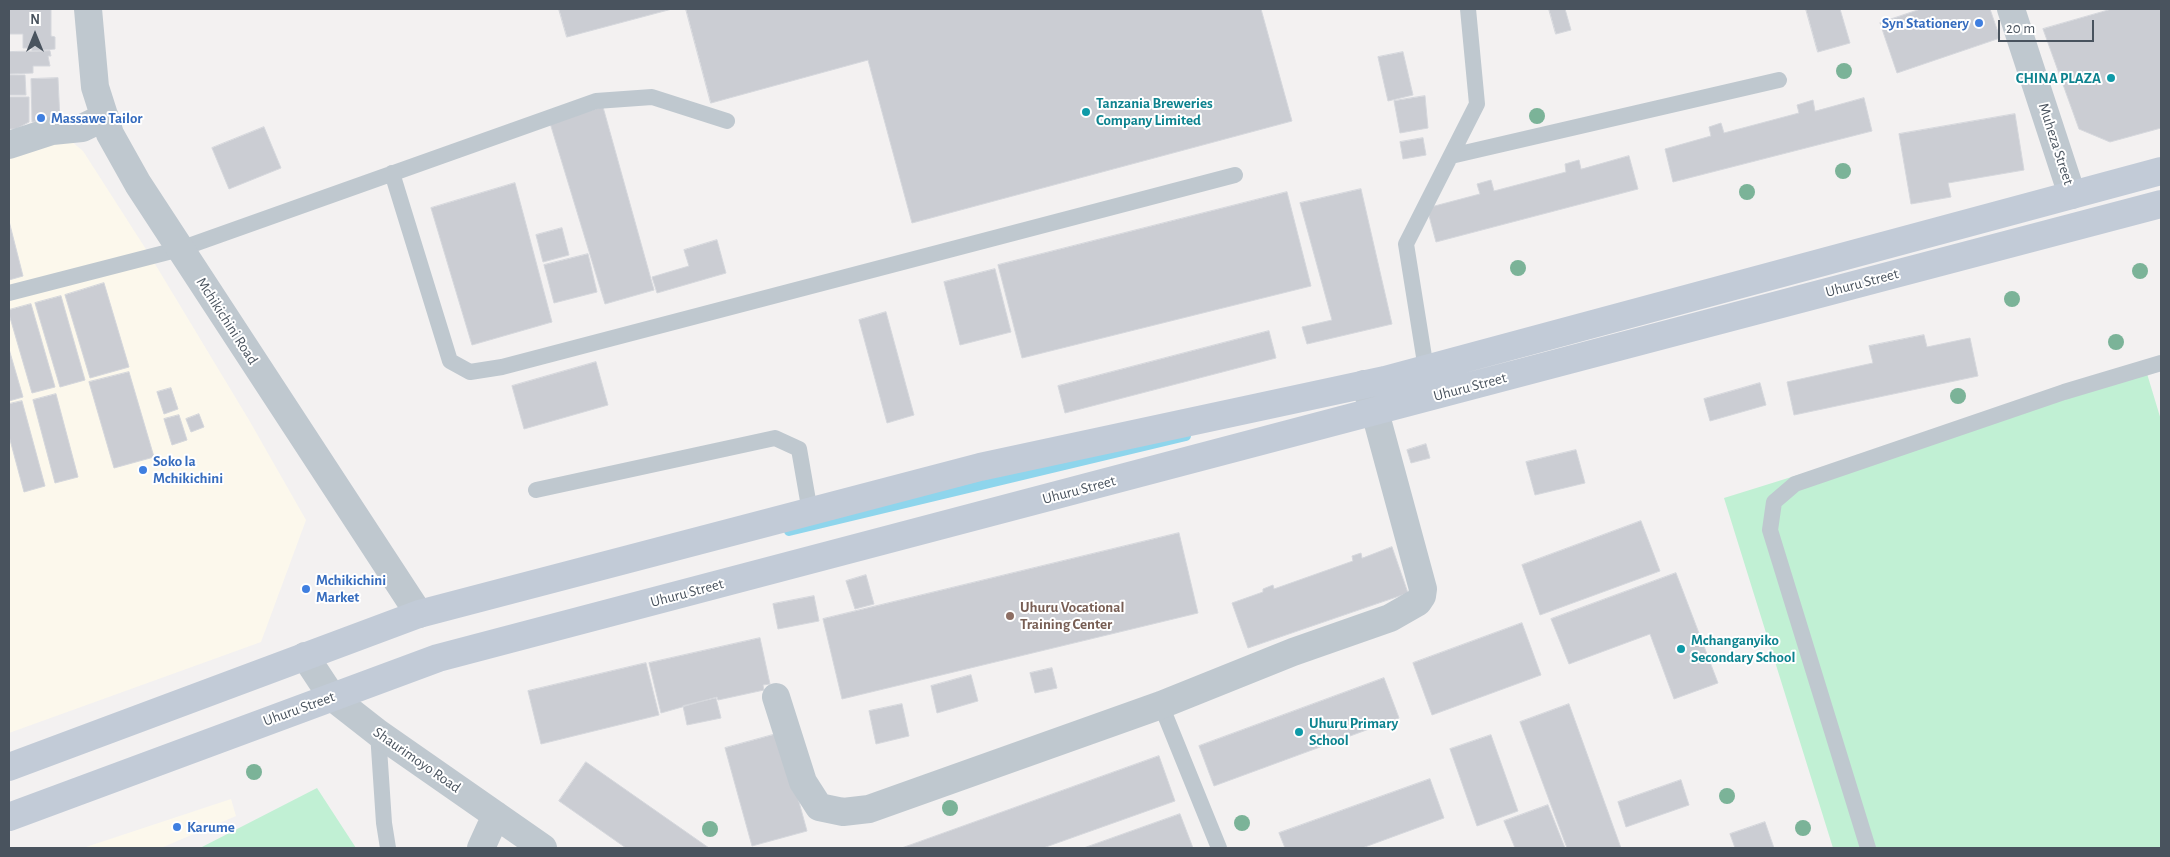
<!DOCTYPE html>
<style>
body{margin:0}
#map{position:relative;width:2170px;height:857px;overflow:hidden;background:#f3f1f1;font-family:"Alegreya Sans",sans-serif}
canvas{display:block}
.frame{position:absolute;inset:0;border:10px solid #49535e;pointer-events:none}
.north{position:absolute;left:10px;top:10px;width:50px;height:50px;-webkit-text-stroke:4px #fff;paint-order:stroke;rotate:0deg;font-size:14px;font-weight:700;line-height:20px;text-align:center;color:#49535e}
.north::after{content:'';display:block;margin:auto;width:18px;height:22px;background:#49535e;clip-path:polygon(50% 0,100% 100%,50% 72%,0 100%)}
.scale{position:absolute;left:1998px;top:20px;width:96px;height:22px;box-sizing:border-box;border:2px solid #49535e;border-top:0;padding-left:6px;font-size:15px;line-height:18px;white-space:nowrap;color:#49535e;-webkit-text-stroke:4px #fff;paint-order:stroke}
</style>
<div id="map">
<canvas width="2170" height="857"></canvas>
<div class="frame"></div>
<div class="north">N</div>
<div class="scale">20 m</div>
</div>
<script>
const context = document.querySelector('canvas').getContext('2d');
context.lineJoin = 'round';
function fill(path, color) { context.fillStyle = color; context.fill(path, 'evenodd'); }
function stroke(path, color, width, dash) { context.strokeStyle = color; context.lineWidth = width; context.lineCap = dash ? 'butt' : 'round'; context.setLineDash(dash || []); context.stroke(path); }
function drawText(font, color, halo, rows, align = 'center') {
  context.font = font + ' "Alegreya Sans",sans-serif'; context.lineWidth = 4; context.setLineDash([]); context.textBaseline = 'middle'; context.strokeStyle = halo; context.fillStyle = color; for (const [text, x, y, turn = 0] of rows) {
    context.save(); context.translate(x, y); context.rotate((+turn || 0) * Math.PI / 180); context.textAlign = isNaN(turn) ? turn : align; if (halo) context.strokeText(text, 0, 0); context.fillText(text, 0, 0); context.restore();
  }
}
const commercial = new Path2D(`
 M71,141L83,151L149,254L249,420L306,520L261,642L9,733V146Z
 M231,799L236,816L161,848H83Z`);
const green = new Path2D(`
 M2145,367L2161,420V848H1833L1724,498Z
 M317,788L356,848H200Z`);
const stream = new Path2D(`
 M789,531L1186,436`);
const building = new Path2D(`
 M9,9H51V36L55,37V49L32,51V48H23V34H9Z
 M559,9H672L567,37Z
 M686,9H1261L1292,121L912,223L868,60L711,103Z
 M1549,9H1565L1571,30L1556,34Z
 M1806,9H1840L1850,43L1818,52Z
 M1921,9H1990L2000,38L1897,73L1880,23Z
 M2112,9H2161V128L2110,142L2079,129L2043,29Z
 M50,51L51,56H48L50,66H33V73L9,74V52Z
 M1403,52L1413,95L1388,101L1378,57Z
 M9,75H25L26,95H9Z
 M58,78L60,121L32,122L31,79Z
 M1425,96L1428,128L1400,133L1394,101Z
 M9,97H29V122L16,129H9Z
 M1864,98L1872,131L1673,182L1665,149L1711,136L1709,127L1721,123L1724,133L1799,113L1797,105L1813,100L1815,111Z
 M603,107L654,290L605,304L550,123Z
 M2015,114L2024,170L1948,183L1951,197L1911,204L1899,134Z
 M264,127L281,168L229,189L212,148Z
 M1423,138L1426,155L1403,159L1400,142Z
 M1629,156L1638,189L1436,242L1427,208L1480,194L1477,184L1491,180L1494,191L1566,172L1565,164L1579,160L1581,169Z
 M515,183L552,322L472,345L431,208Z
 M1361,189L1392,324L1307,344L1302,327L1332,320L1300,203Z
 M1287,192L1311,286L1022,358L998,265Z
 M9,221L23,276L9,280Z
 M562,228L569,255L543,262L536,235Z
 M717,240L726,273L657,293L652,277L689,266L684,250Z
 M588,254L597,292L554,303L544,265Z
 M995,269L1011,332L960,345L944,282Z
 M104,283L129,367L90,378L65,295Z
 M61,296L85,380L60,387L35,303Z
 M31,304L55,387L32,393L9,314V310Z
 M886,312L914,415L887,423L859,320Z
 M1269,331L1276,358L1065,413L1058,386Z
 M1924,335L1927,347L1970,338L1978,376L1794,415L1787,382L1873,363L1869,346Z
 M9,349L23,397L9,401Z
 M596,362L608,405L524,429L512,386Z
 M129,372L154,457L114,468L89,382Z
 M1760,383L1766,405L1710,421L1704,399Z
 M171,388L178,409L164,414L157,392Z
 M56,394L78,477L55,483L33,400Z
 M22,401L45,486L24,492L9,436V404Z
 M199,414L204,427L191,432L186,419Z
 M179,415L187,440L172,445L164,419Z
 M1426,444L1430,458L1411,463L1407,450Z
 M1576,450L1585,483L1535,495L1526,462Z
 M1641,521L1660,571L1540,615L1522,565Z
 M1179,533L1198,613L842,699L823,619Z
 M1392,547L1408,593L1248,648L1232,603L1263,592V589L1273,585L1274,589L1353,561L1352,556L1361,553L1362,558Z
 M1676,573L1718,683L1674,699L1650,634L1569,664L1551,619Z
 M866,575L874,604L855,609L846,581Z
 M814,596L819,621L778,629L773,604Z
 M1522,623L1541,675L1432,715L1413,663Z
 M760,638L770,684L763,685L764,690L718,700L717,697L661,713L649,663Z
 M646,663L659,715L541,744L528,691Z
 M1052,668L1057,688L1035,693L1030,673Z
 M971,675L978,701L937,713L931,686Z
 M1384,678L1399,718L1214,786L1199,746Z
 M716,698L721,718L687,725L683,706Z
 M902,704L909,736L876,744L869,711Z
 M1569,704L1621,848H1567L1520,722Z
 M780,733L807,831L752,846L725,748Z
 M1491,735L1518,811L1477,826L1450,749Z
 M1159,756L1175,801L1043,848H902Z
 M586,762L709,848H626L559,801Z
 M1430,779L1444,818L1362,848H1285L1279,833Z
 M1681,780L1689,805L1626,827L1618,802Z
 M1548,805L1565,848H1515L1504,821Z
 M1180,814L1193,848H1084Z
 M1765,822L1774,848H1735L1730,834Z`);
const lane = new Path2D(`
 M1451,156L1779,80
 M392,173L450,361L470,372L502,367L1235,175
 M9,293L180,249L596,101L652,97L727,121
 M1426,369L1406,244L1477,104L1468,9
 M536,490L775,438L799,449L810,512
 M1161,705L1219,848
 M378,733L384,823L388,848
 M1868,848L1770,530L1774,502L1795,484L2064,392L2161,363`);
const street = new Path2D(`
 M88,9L95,87L110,134L138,184L419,614
 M2011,9L2072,195
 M9,145L52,131L82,128L105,117
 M305,656L332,697L378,733L543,848
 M776,697L803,782L819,807L843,812L869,809L1161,705L1293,652L1390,618L1418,602L1422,596L1423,589L1375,412L1364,384
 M481,848L496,815`);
const secondary = new Path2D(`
 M9,767L419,614L980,467L1385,380L2161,171
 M9,817L438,658L2161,204`);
const trees = [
 [1844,71],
 [1537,116],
 [1843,171],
 [1747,192],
 [1518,268],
 [2140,271],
 [2012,299],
 [2116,342],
 [1958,396],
 [254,772],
 [1727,796],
 [950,808],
 [1242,823],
 [1803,828],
 [710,829]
];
const markers = [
 [1979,23,5,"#3f7fe0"],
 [2111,78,5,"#0f9aa8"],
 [1086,112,5,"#0f9aa8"],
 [41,118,5,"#3f7fe0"],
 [143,470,5,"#3f7fe0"],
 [306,589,5,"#3f7fe0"],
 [1010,616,5,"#8d6e63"],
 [1681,649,5,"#0f9aa8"],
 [1299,732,5,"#0f9aa8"],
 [177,827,5,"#3f7fe0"]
];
const shopNames = [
 ["Syn Stationery",1969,23,"right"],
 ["Massawe Tailor",51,118],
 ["Soko la",153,461],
 ["Mchikichini",153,478],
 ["Mchikichini",316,580],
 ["Market",316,597],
 ["Karume",187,827]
];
const cultureNames = [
 ["CHINA PLAZA",2101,78,"right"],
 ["Tanzania Breweries",1096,103],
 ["Company Limited",1096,120],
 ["Mchanganyiko",1691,640],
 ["Secondary School",1691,657],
 ["Uhuru Primary",1309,723],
 ["School",1309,740]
];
const streetNames = [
 ["Muheza Street",2056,144,72],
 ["Uhuru Street",1862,283,-15],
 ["Mchikichini Road",227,321,57],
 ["Uhuru Street",1470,387,-15],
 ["Uhuru Street",1079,490,-15],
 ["Uhuru Street",687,593,-15],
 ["Uhuru Street",299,709,-20],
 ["Shaurimoyo Road",417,760,35]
];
const educationNames = [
 ["Uhuru Vocational",1020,607],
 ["Training Center",1020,624]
];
fill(commercial, '#fcf8ec');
fill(green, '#c1f0d4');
stroke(stream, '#8ed5ec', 10);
fill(building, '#cbcdd3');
stroke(building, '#d5d7dc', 1);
stroke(lane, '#bfc8cf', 16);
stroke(street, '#bfc8cf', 28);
stroke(secondary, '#c2cbd7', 28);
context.fillStyle = '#7bb398';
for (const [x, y] of trees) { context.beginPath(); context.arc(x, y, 8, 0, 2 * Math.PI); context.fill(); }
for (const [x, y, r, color] of markers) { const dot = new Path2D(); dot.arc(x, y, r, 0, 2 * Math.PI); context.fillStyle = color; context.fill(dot); stroke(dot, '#fff', 2); }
drawText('bold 15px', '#366cbe', '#fff', shopNames, 'left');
drawText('bold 15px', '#0d838f', '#fff', cultureNames, 'left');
drawText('15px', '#49535e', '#fff', streetNames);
drawText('bold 15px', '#785e54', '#fff', educationNames, 'left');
</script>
